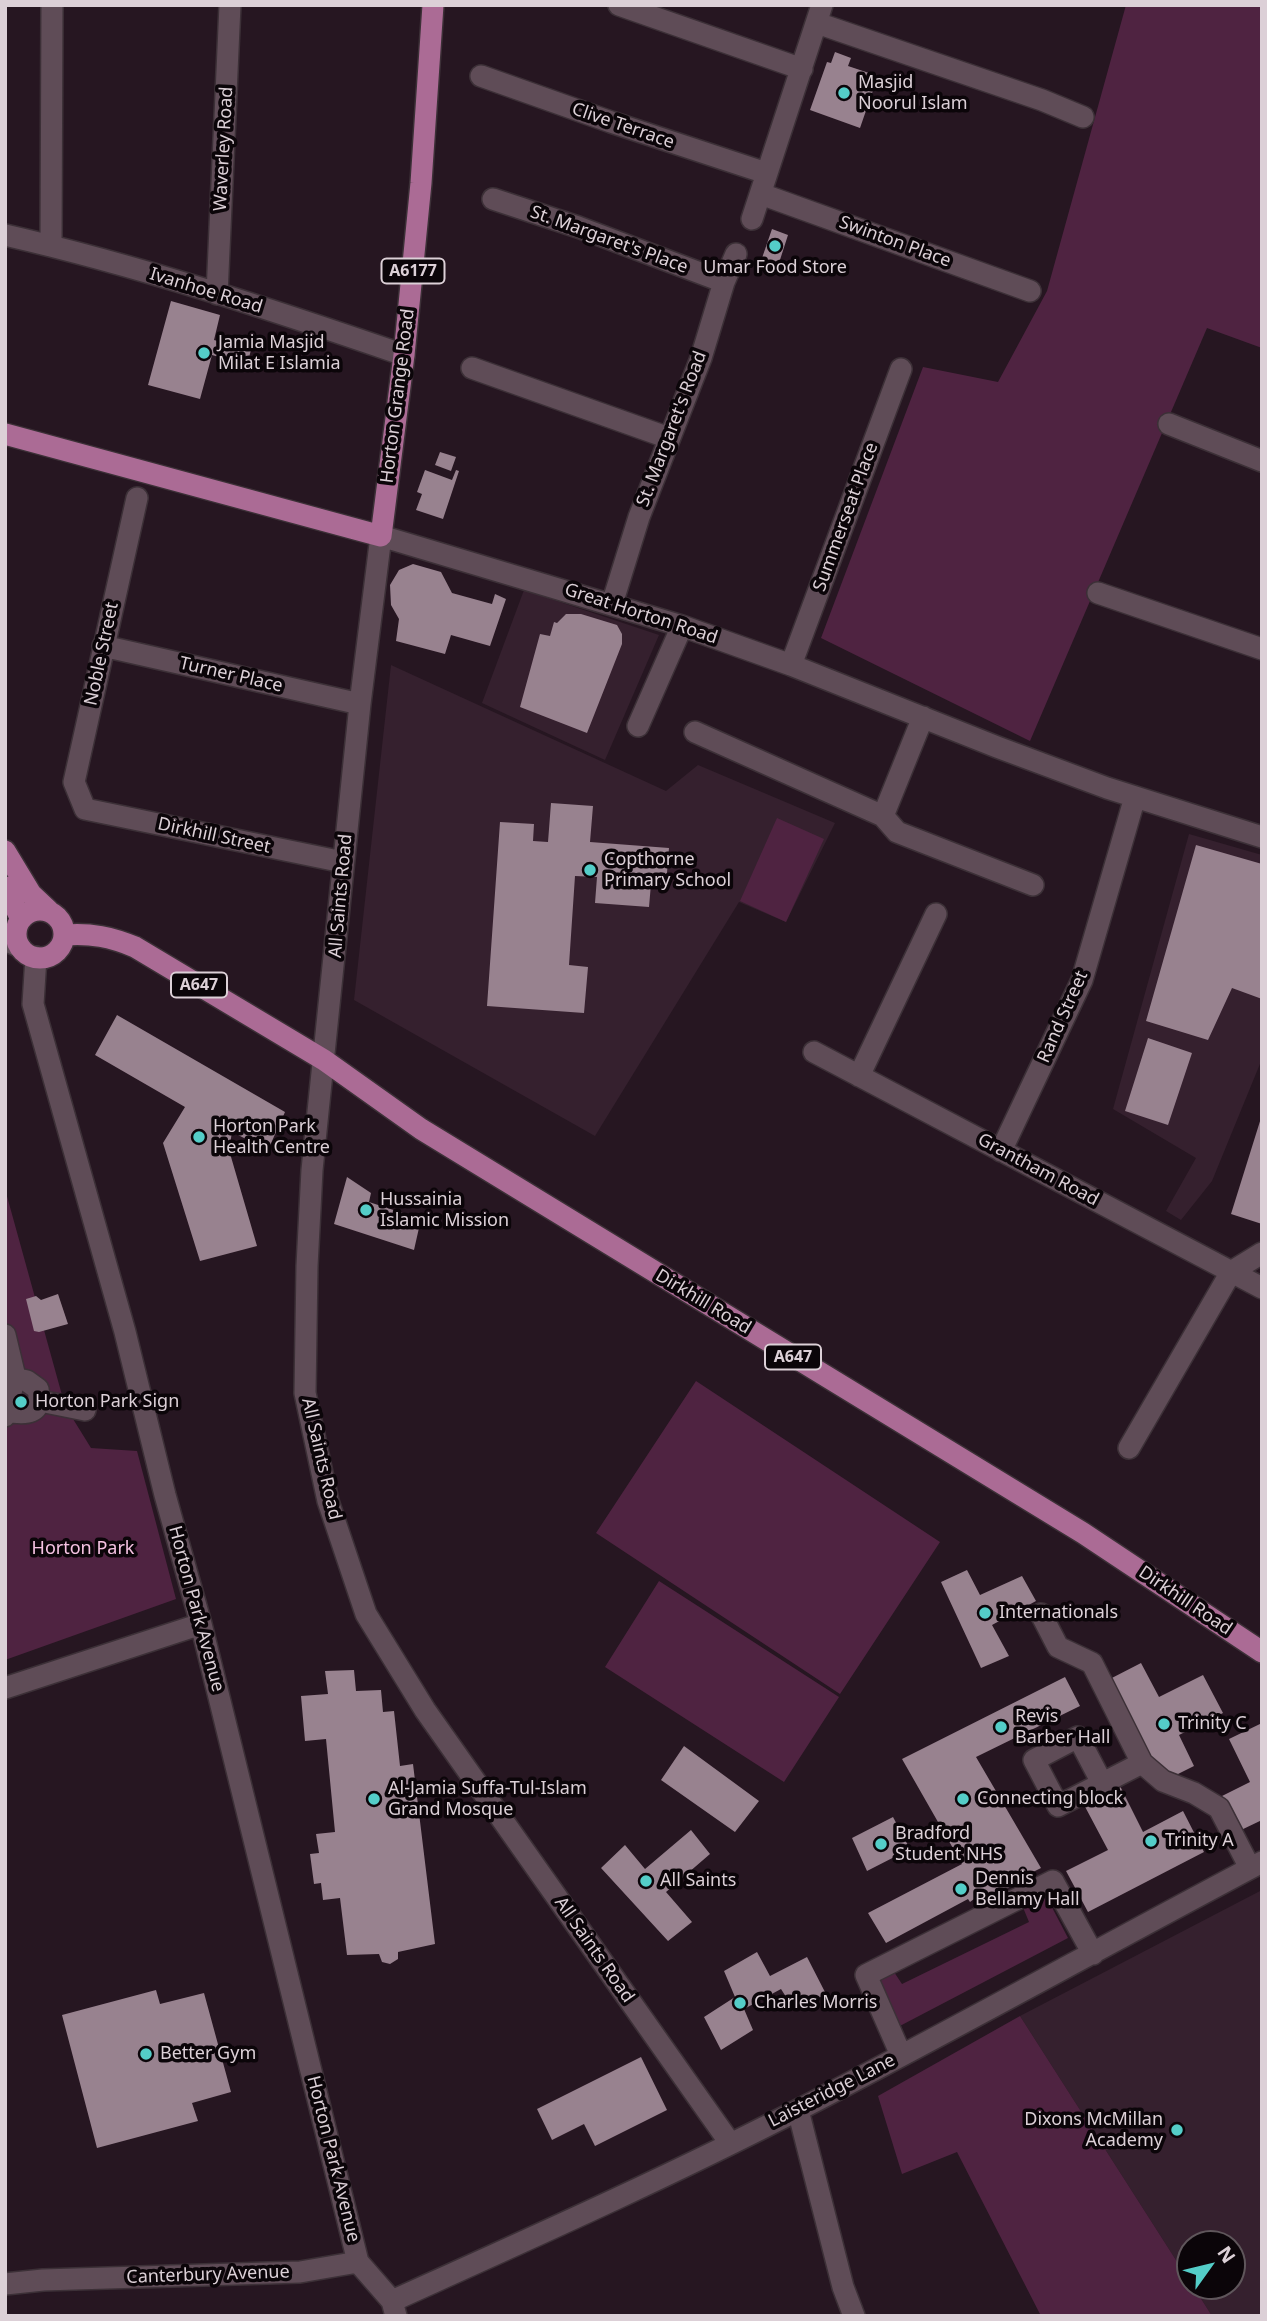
<!DOCTYPE html>
<style>
body{margin:0}
#map{position:relative;width:1267px;height:2321px;overflow:hidden;background:#261621;font-family:"Noto Sans",sans-serif}
canvas{display:block}
.frame{position:absolute;inset:0;border:7px solid #dcd0d7;pointer-events:none}
.north{position:absolute;left:1176px;top:2230px;width:70px;height:70px;box-sizing:border-box;background:#0b0509;border:2px solid #5f565b;border-radius:50%;rotate:56deg;font-size:19px;font-weight:700;line-height:28px;text-align:center;color:#dcd0d7}
.north::after{content:'';display:block;margin:auto;width:24px;height:32px;background:#54cdc8;clip-path:polygon(50% 0,100% 100%,50% 72%,0 100%)}
</style>
<div id="map">
<canvas width="1267" height="2321"></canvas>
<div class="frame"></div>
<div class="north">N</div>
</div>
<script>
const context = document.querySelector('canvas').getContext('2d');
context.lineJoin = 'round';
function fill(path, color) { context.fillStyle = color; context.fill(path, 'evenodd'); }
function stroke(path, color, width, dash) { context.strokeStyle = color; context.lineWidth = width; context.lineCap = dash ? 'butt' : 'round'; context.setLineDash(dash || []); context.stroke(path); }
function drawText(font, color, halo, rows, align = 'center') {
  context.font = font + ' "Noto Sans",sans-serif'; context.lineWidth = 7; context.setLineDash([]); context.textBaseline = 'middle'; context.strokeStyle = halo; context.fillStyle = color; for (const [text, x, y, turn = 0] of rows) {
    context.save(); context.translate(x, y); context.rotate((+turn || 0) * Math.PI / 180); context.textAlign = isNaN(turn) ? turn : align; if (halo) context.strokeText(text, 0, 0); context.fillText(text, 0, 0); context.restore();
  }
}
const built = new Path2D(`
 M524,590L659,635L605,760L482,703Z
 M391,665L666,791L698,765L835,823L786,922L739,902L595,1136L354,1000Z
 M1189,834L1262,855V1059L1212,1181L1181,1220L1166,1211L1196,1158L1113,1109Z
 M1262,1890V2316H1212L1193,2286H1232V2244H1190V2282L1020,2016Z`);
const green = new Path2D(`
 M1126,5H1262V348L1207,328L1030,741L821,638L923,367L998,382L1047,291Z
 M777,818L824,839L786,922L740,901Z
 M5,1189L65,1406L91,1448L137,1451L176,1599L5,1660Z
 M696,1381L940,1542L840,1694L596,1533Z
 M659,1581L839,1697L784,1782L605,1667Z
 M1045,1894L1068,1938L896,2028L872,1979L892,1969L902,1984L1029,1922L1022,1905Z
 M1020,2016L1190,2282V2286H1193L1212,2316H1041L957,2152L902,2174L878,2096Z`);
const building = new Path2D(`
 M835,52L851,58L848,66L878,76L860,128L810,110L827,62L831,63Z
 M772,229L788,235L779,263L762,258Z
 M171,301L220,315L214,340L251,350L247,365L212,355L200,399L148,385Z
 M440,452L456,457L451,471L435,465Z
 M425,470L452,480L456,470L459,471L443,519L416,510L422,494L417,492Z
 M413,564L441,572L452,593L492,604L495,594L506,599L490,646L451,635L445,654L396,641L399,619L391,605L390,585L399,570Z
 M566,614H581L617,625L622,634V644L587,733L520,707L540,634L550,636L554,622L557,623Z
 M551,803L593,806L590,842L669,848L666,885L651,884L649,907L595,903L597,877L575,876L569,965L588,967L584,1013L487,1006L500,822L534,824L533,841L548,842Z
 M1196,845L1262,864V999L1232,988L1208,1040L1146,1021Z
 M117,1015L285,1112L268,1150L232,1132L229,1150L257,1246L200,1261L163,1143L185,1107L95,1055Z
 M1148,1038L1192,1053L1168,1125L1125,1111Z
 M1261,1118H1262V1224L1231,1214Z
 M347,1177L371,1193L369,1202L421,1219L414,1250L334,1224Z
 M58,1294L68,1324L39,1332L34,1331L26,1299L36,1296L41,1300Z
 M967,1570L980,1595L1022,1576L1036,1601L992,1625L1009,1656L981,1668L941,1582Z
 M1141,1663L1159,1697L1203,1675L1223,1713L1179,1735L1194,1766L1158,1784L1106,1681Z
 M354,1670L356,1691L381,1690L383,1712L394,1711L400,1766L413,1764L435,1944L398,1952V1959L390,1964L382,1962L379,1954L347,1955L340,1898L323,1900L321,1883L314,1884L310,1854L319,1853L316,1834L335,1832L326,1739L305,1741L301,1696L328,1694L325,1671Z
 M1065,1677L1080,1706L976,1757L1041,1868L1023,1877L1025,1879L977,1904L974,1899L970,1902L968,1899L886,1943L868,1913L962,1864L902,1759Z
 M1262,1723V1820L1239,1831L1222,1796L1250,1782L1229,1739Z
 M684,1746L759,1801L735,1832L661,1780Z
 M1118,1782L1143,1832L1183,1811L1204,1852L1088,1912L1066,1871L1108,1850L1082,1801Z
 M893,1817L910,1849L867,1871L852,1838Z
 M691,1830L710,1854L666,1892L692,1922L668,1941L601,1868L625,1845L645,1869Z
 M757,1952L770,1976L807,1957L826,1994L795,2011L781,1989L744,2009L753,2030L721,2050L704,2017L735,1997L724,1971Z
 M156,1990L160,2004L204,1993L231,2092L192,2103L198,2121L97,2148L62,2015Z
 M641,2057L667,2110L595,2146L584,2124L552,2140L537,2109Z`);
const minor = new Path2D(`
 M619,5L802,69
 M817,23L1042,100L1083,117
 M481,76L611,122L766,173
 M761,194L1030,291
 M493,199L578,227L724,282
 M752,219L822,5
 M5,235C140,266 273,310 404,355
 M51,246L52,5
 M217,294L230,5
 M472,368L669,438
 M1169,424L1262,461
 M137,498L74,782L85,809L343,862
 M1098,593L1262,649
 M612,604L639,517L701,358L724,282L736,254
 M103,646L360,704
 M791,665L901,369
 M638,726L682,626
 M695,732L883,816L923,717
 M883,816L897,832L1033,885
 M5,940L20,947
 M36,957L33,1004L125,1332L165,1495L201,1624L358,2262L392,2301L396,2316
 M814,1052L1262,1288
 M859,1076L936,914
 M1001,1151L1082,980L1135,797
 M5,1335L15,1377L5,1416
 M5,1376L27,1381L38,1389C43,1415 26,1415 5,1411
 M40,1401L85,1410
 M1129,1448L1231,1272L1262,1253
 M1041,1614L1058,1647L1092,1663L1142,1763L1163,1781L1194,1793L1219,1808L1250,1868
 M5,1688L201,1624
 M1102,1783L1078,1737L1034,1760L1058,1806L1142,1763
 M901,2055L866,1975L1053,1881L1093,1954
 M798,2110L843,2287L854,2316
 M730,2143L425,1710L366,1614L328,1501L305,1393L307,1266L312,1170L360,704L381,536L682,626L791,665L997,747L1107,788L1262,837
 M5,2284L43,2280L300,2272L358,2262
 M392,2301C529,2239 666,2178 800,2109C955,2029 1107,1944 1262,1862`);
const major = new Path2D(`
 M5,434L381,536L404,355L421,183L433,5
 M5,851L31,894L49,911
 M5,887L21,919
 M16 934a24 24 0 1 1 48 0a24 24 0 1 1-48 0Z
 M65,935C91,933 111,937 135,947L324,1060L421,1129L1083,1533L1262,1652`);
const markers = [
 [844,93,7,"#54cdc8"],
 [775,246,7,"#54cdc8"],
 [204,353,7,"#54cdc8"],
 [590,870,7,"#54cdc8"],
 [199,1137,7,"#54cdc8"],
 [366,1210,7,"#54cdc8"],
 [21,1402,7,"#54cdc8"],
 [985,1613,7,"#54cdc8"],
 [1164,1724,7,"#54cdc8"],
 [1001,1727,7,"#54cdc8"],
 [374,1799,7,"#54cdc8"],
 [963,1799,7,"#54cdc8"],
 [1151,1841,7,"#54cdc8"],
 [881,1844,7,"#54cdc8"],
 [646,1881,7,"#54cdc8"],
 [961,1889,7,"#54cdc8"],
 [740,2003,7,"#54cdc8"],
 [146,2054,7,"#54cdc8"],
 [1177,2130,7,"#54cdc8"]
];
const shields = [
 [413,271,63],
 [199,985,56],
 [793,1357,56]
];
const shieldNames = [
 ["A6177",413,271],
 ["A647",199,985],
 ["A647",793,1357]
];
const poiNames = [
 ["Masjid",858,83],
 ["Noorul Islam",858,104],
 ["Umar Food Store",775,268,"center"],
 ["Jamia Masjid",218,343],
 ["Milat E Islamia",218,364],
 ["Copthorne",604,860],
 ["Primary School",604,881],
 ["Horton Park",213,1127],
 ["Health Centre",213,1148],
 ["Hussainia",380,1200],
 ["Islamic Mission",380,1221],
 ["Horton Park Sign",35,1402],
 ["Internationals",999,1613],
 ["Revis",1015,1717],
 ["Barber Hall",1015,1738],
 ["Trinity C",1178,1724],
 ["Al-Jamia Suffa-Tul-Islam",388,1789],
 ["Grand Mosque",388,1810],
 ["Connecting block",977,1799],
 ["Bradford",895,1834],
 ["Student NHS",895,1855],
 ["Trinity A",1165,1841],
 ["Dennis",975,1879],
 ["Bellamy Hall",975,1900],
 ["All Saints",660,1881],
 ["Charles Morris",754,2003],
 ["Better Gym",160,2054],
 ["Dixons McMillan",1163,2120,"right"],
 ["Academy",1163,2141,"right"]
];
const streetNames = [
 ["Clive Terrace",623,126,19],
 ["Waverley Road",224,149,-87],
 ["St. Margaret's Place",609,240,20],
 ["Swinton Place",895,242,20],
 ["Ivanhoe Road",206,291,17],
 ["Horton Grange Road",398,396,-83],
 ["St. Margaret's Road",672,429,-69],
 ["Summerseat Place",846,517,-70],
 ["Great Horton Road",641,614,18],
 ["Noble Street",102,654,-78],
 ["Turner Place",231,675,13],
 ["Dirkhill Street",214,836,12],
 ["All Saints Road",341,896,-85],
 ["Rand Street",1063,1017,-66],
 ["Grantham Road",1038,1170,28],
 ["Dirkhill Road",703,1302,31],
 ["All Saints Road",321,1459,77],
 ["Dirkhill Road",1185,1601,34],
 ["Horton Park Avenue",196,1609,75],
 ["All Saints Road",594,1950,55],
 ["Laisteridge Lane",832,2091,-27],
 ["Horton Park Avenue",333,2159,76],
 ["Canterbury Avenue",208,2275,-2]
];
const parkNames = [
 ["Horton Park",83,1549]
];
fill(built, '#35202e');
fill(green, '#4f2341');
fill(building, '#98828f');
stroke(minor, '#3c3037', 24);
stroke(major, '#3c3037', 24);
stroke(minor, '#5f4c57', 21);
stroke(major, '#ab6b95', 21);
for (const [x, y, r, color] of markers) { const dot = new Path2D(); dot.arc(x, y, r, 0, 2 * Math.PI); context.fillStyle = color; context.fill(dot); stroke(dot, '#0b0509', 2.5); }
for (const [x, y, w] of shields) { const box = new Path2D(); box.roundRect(x - w / 2, y - 12.5, w, 25, 5); context.fillStyle = '#0b0509'; context.fill(box); stroke(box, '#dcd0d7', 2); }
drawText('bold 16px', '#dcd0d7', null, shieldNames);
drawText('18px', '#dcd0d7', '#0b0509', poiNames, 'left');
drawText('18px', '#dcd0d7', '#0b0509', streetNames);
drawText('18px', '#f6c3e3', '#0b0509', parkNames);
</script>
